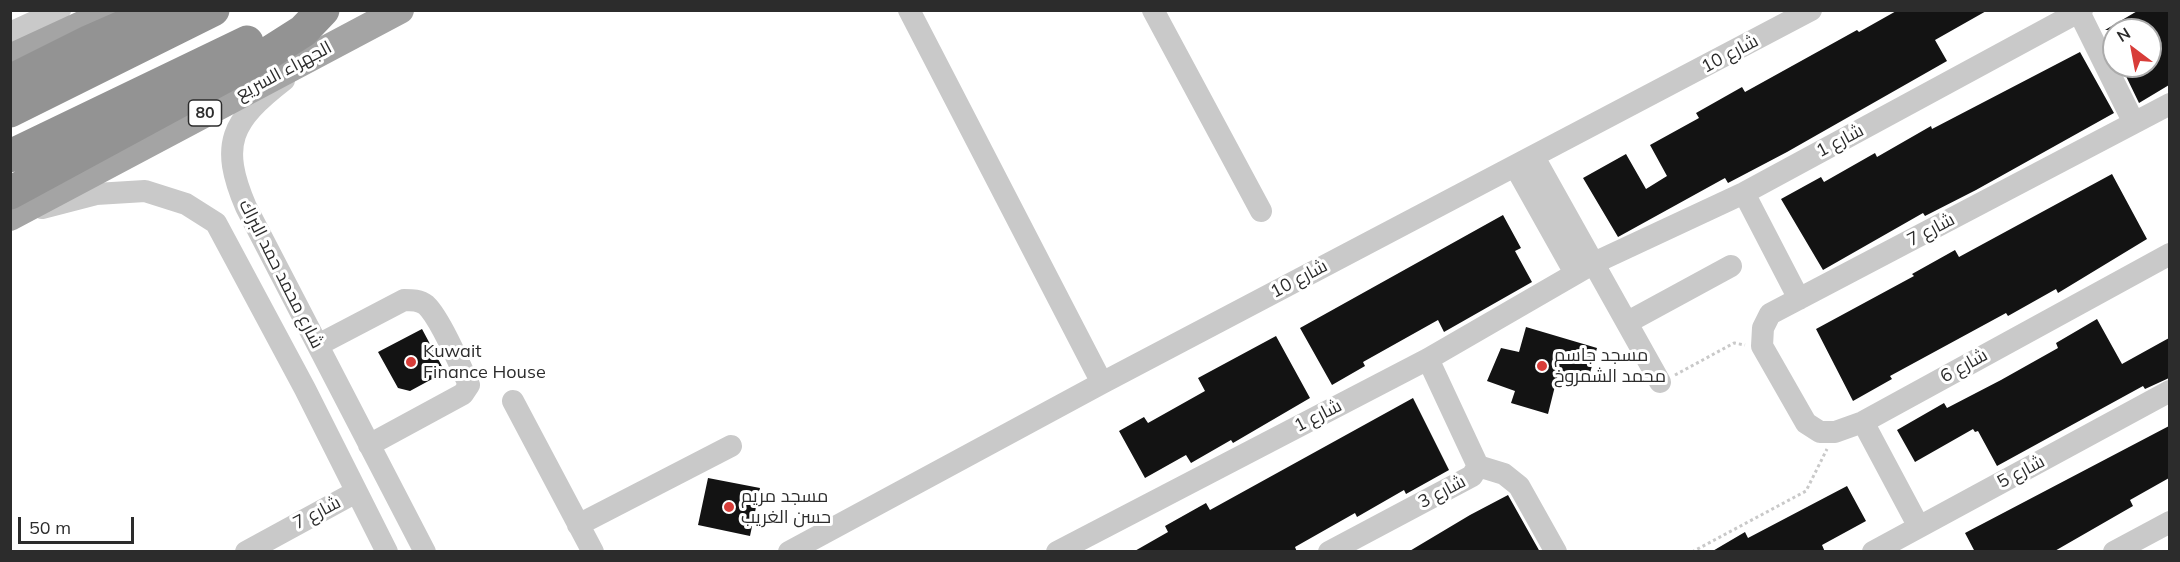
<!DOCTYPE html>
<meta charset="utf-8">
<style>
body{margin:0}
#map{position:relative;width:2180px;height:562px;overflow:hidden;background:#fff;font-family:Mulish,sans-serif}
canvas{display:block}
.frame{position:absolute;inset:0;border:12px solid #2c2c2c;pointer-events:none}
.north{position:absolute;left:2102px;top:18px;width:60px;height:60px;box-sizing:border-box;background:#fff;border:2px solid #ababab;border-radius:50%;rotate:328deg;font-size:16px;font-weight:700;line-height:24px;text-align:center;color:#2c2c2c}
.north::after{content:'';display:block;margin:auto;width:21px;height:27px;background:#d83d39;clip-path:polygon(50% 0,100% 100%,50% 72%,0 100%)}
.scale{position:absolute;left:18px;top:517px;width:116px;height:27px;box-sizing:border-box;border:3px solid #2c2c2c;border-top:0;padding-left:8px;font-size:18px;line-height:21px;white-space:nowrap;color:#2c2c2c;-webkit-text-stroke:4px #fff;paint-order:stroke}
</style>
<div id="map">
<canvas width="2180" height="562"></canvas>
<div class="frame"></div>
<div class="north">N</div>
<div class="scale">50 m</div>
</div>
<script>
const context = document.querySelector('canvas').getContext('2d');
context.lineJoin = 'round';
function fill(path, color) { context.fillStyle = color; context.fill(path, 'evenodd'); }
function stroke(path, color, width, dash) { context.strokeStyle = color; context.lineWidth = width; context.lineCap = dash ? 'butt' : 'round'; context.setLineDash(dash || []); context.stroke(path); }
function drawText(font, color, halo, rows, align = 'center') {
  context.font = font + ' Mulish,Cairo,sans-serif'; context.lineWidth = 6; context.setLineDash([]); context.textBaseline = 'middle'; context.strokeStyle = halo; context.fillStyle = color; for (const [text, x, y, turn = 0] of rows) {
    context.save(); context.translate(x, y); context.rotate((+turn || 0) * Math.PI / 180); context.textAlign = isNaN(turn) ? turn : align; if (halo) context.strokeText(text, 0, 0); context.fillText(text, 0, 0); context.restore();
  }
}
const building = new Path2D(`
 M1898,10H1988L1935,40L1947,61L1787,152L1728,183L1725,178L1618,237L1583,178L1626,154L1646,189L1667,176L1650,145L1699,118L1696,113L1742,87L1745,92L1857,30L1859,32Z
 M2139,10H2169V85L2139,103L2124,72L2135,66H2150V30H2105Z
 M2080,52L2114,113L1976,190L1925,216L1923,213L1823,270L1781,199L1821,177L1824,182L1875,153L1877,157L1931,126L1932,129Z
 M2112,174L2147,239L2058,293L2056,289L2008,316L2006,313L1890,376L1892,379L1853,401L1816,329L1914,276L1912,274L1955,250L1959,257Z
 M1503,215L1521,248L1515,251L1532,282L1444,332L1438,320L1363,362L1365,366L1332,385L1300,328Z
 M2097,319L2122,364L2169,338V378L2145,389L2143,386L1997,466L1978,431L1975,432L1973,429L1915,462L1897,430L1944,403L1947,408L2001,380L2058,348L2056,343Z
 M1526,327L1597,348L1588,380L1558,374L1548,414L1511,403L1515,391L1487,381L1501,348L1519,352Z
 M422,329L445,372L410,391L398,388L378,352Z
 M1276,336L1310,398L1233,443L1231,440L1191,463L1186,455L1145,478L1119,431L1144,417L1148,423L1205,391L1198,378Z
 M1413,398L1449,470L1406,494L1404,490L1357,517L1355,513L1295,547L1297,552H1133L1168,532L1165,526L1206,503L1210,510Z
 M2169,426V478L2130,500L2133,506L2053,552H1975L1965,533Z
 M708,478L760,488L750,536L698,525Z
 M1847,486L1866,521L1822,545L1825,552H1711L1745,532L1748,538Z
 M1508,495L1540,552H1408L1470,515Z`);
const path = new Path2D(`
 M1675,375L1734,343L1745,345
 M1692,552L1806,491L1827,449`);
const minor = new Path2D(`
 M909,10L1102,383
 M1153,10L1261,211
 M2079,12L2134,123
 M10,33L60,10
 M284,80C231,121 219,144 246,207L425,552
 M2170,104L1770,314L1763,328L1762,346L1806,423L1820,432H1835L1863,422L2170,254
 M1534,157L1660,382
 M1515,166L1575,273
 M1744,193L1799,299
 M42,208L96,194L145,191L186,204L216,223L305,389L387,552
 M1628,322L1731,266
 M318,345L404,300C412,300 420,300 426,305C440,318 461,367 469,385L463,394L369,445
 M513,401L593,552
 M1863,422L1919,527
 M1478,466L1504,474L1519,486L1556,552
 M578,525L731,446
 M246,552L356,492
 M789,552L1102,383L1811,10
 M1057,552L1428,359L1594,263L1744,193L2082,10
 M1329,552L1472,476L1478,466L1428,359
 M1873,552L2170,391
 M2114,552L2170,522`);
const major = new Path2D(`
 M10,58L114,10
 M10,217L400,10`);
const highway = new Path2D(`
 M10,81L90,41L161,10
 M10,111L213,10
 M10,156L247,42
 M10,193L270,52L303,31L323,10`);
const markers = [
 [411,362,6,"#d83d39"],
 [1542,366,6,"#d83d39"],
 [729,507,6,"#d83d39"]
];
const shields = [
 [205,113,33]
];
const shieldNames = [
 ["80",205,113]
];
const streetNames = [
 ["شارع 10",1730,54,-28],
 ["الجهراء السريع",284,71,-28],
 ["شارع 1",1840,141,-28],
 ["شارع 7",1931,230,-28],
 ["شارع محمد حمد البراك",281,274,63],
 ["شارع 10",1299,279,-28],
 ["شارع 6",1964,366,-29],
 ["شارع 1",1318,416,-27],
 ["شارع 5",2021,472,-28],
 ["شارع 3",1442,492,-28],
 ["شارع 7",317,513,-28]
];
const poiNames = [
 ["Kuwait",423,352],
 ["Finance House",423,373],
 ["مسجد جاسم",1554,356],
 ["محمد الشمروخ",1554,377],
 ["مسجد مريم",741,497],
 ["حسن الغريب",741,518]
];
fill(building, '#131313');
stroke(path, '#c9c9c9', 3, [3, 3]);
stroke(minor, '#c9c9c9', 22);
stroke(major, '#a4a4a4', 28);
stroke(highway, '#939393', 33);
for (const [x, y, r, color] of markers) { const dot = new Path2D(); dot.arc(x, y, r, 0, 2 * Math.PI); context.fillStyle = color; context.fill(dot); stroke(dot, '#fff', 2); }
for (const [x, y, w] of shields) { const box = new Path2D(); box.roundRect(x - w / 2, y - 13, w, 26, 4.5); context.fillStyle = '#fff'; context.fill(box); stroke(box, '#2c2c2c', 1.5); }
drawText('bold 16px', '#2c2c2c', null, shieldNames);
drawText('18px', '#2c2c2c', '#fff', streetNames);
drawText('18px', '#2c2c2c', '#fff', poiNames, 'left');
</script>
